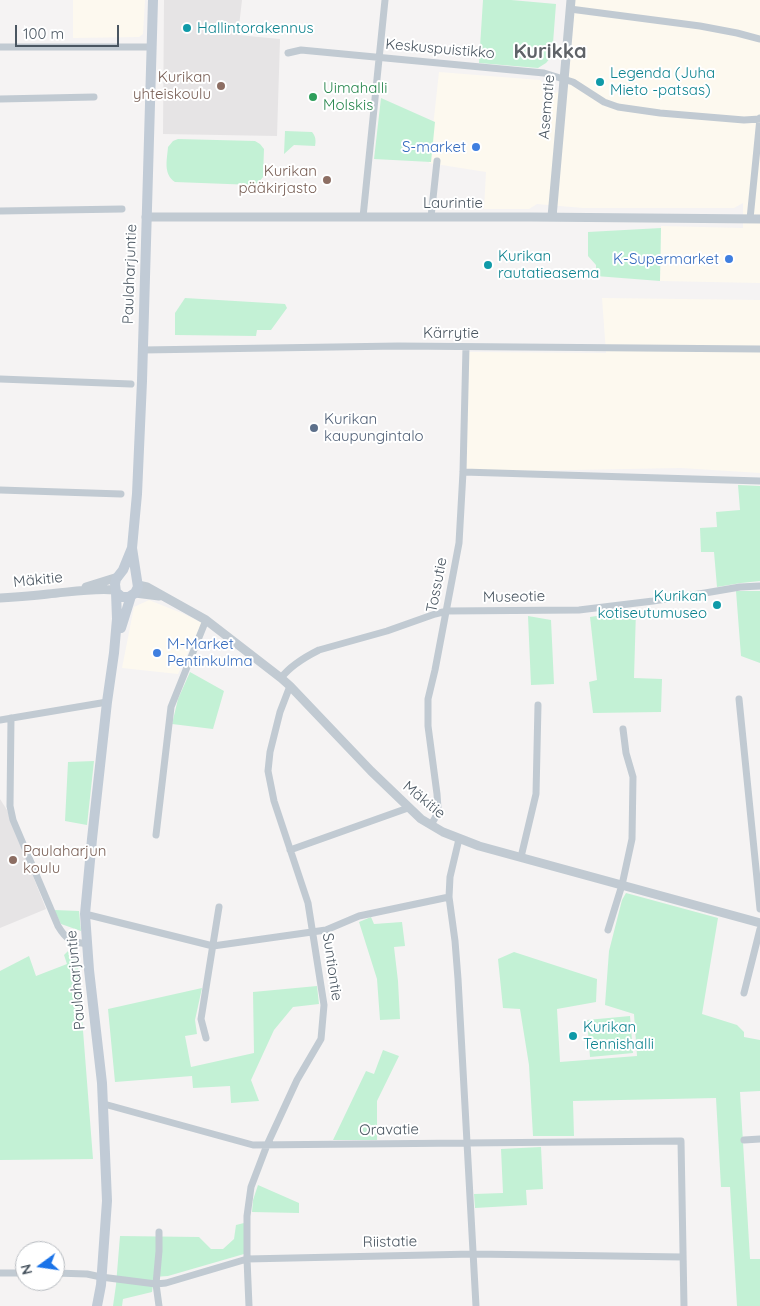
<!DOCTYPE html>
<meta charset="utf-8">
<style>
body{margin:0}
#map{position:relative;width:760px;height:1306px;overflow:hidden;background:#f5f3f3;font-family:Quicksand,sans-serif}
canvas{display:block}
.north{position:absolute;left:15px;top:1241px;width:50px;height:50px;box-sizing:border-box;background:#fff;border:1px solid #b7bbc0;border-radius:50%;rotate:256deg;font-size:14px;font-weight:700;line-height:20px;text-align:center;color:#4a5661}
.north::after{content:'';display:block;margin:auto;width:18px;height:22px;background:#1a73e8;clip-path:polygon(50% 0,100% 100%,50% 72%,0 100%)}
.scale{position:absolute;left:15px;top:25px;width:104px;height:22px;box-sizing:border-box;border:2px solid #4a5661;border-top:0;padding-left:6px;font-size:15px;line-height:18px;white-space:nowrap;color:#4a5661;-webkit-text-stroke:4px #fff;paint-order:stroke}
</style>
<div id="map">
<canvas width="760" height="1306"></canvas>
<div class="north">N</div>
<div class="scale">100 m</div>
</div>
<script>
const context = document.querySelector('canvas').getContext('2d');
context.lineJoin = 'round';
function fill(path, color) { context.fillStyle = color; context.fill(path, 'evenodd'); }
function stroke(path, color, width, dash) { context.strokeStyle = color; context.lineWidth = width; context.lineCap = dash ? 'butt' : 'round'; context.setLineDash(dash || []); context.stroke(path); }
function drawText(font, color, halo, rows, align = 'center') {
  context.font = font + ' Quicksand,sans-serif'; context.lineWidth = 4; context.setLineDash([]); context.textBaseline = 'middle'; context.strokeStyle = halo; context.fillStyle = color; for (const [text, x, y, turn = 0] of rows) {
    context.save(); context.translate(x, y); context.rotate((+turn || 0) * Math.PI / 180); context.textAlign = isNaN(turn) ? turn : align; if (halo) context.strokeText(text, 0, 0); context.fillText(text, 0, 0); context.restore();
  }
}
const commercial = new Path2D(`
 M73,0H145L143,34L139,37L73,38Z
 M575,0H760V283L660,281L661,226L743,228V203L734,208H583L537,204L529,209H484L486,172L429,163L439,72L540,80L553,94L568,88Z
 M602,298L760,300V473L681,468L466,472L469,352L606,353Z
 M149,600L184,614L202,623L178,674L122,668L134,607Z`);
const education = new Path2D(`
 M164,0H242L238,35L280,39L277,136L163,134Z
 M0,799L7,810L46,909L0,928Z`);
const green = new Path2D(`
 M483,0H511L556,4L552,56L546,63L538,68L479,63Z
 M381,98L435,122L431,162L374,159Z
 M285,131L312,132C316,137 316,141 315,146L294,145L284,154Z
 M178,139L255,141L260,144L264,149L263,177L259,182L254,185L175,182C163,174 167,160 168,147L173,141Z
 M661,228L660,281L596,276V265L588,256V232Z
 M185,298L285,304L287,308L271,330H257L256,336L175,335V313Z
 M738,485L760,486V581L741,583L717,587L714,552H701L700,528L717,527L716,512L740,510Z
 M736,591H760V663L741,656Z
 M636,610L634,678L662,679L661,712L593,713L589,682L597,680L590,617Z
 M528,616L551,620L554,684L531,685Z
 M190,672L224,691L213,729L172,724L178,699Z
 M94,761L87,825L65,821L68,762Z
 M626,893L718,918L702,1014L737,1025L744,1032V1037L760,1040V1091L740,1092L750,1259H760V1306H737L730,1187H721L716,1098L573,1101L574,1136H533L529,1065L520,1009L503,1008L498,959L514,952L597,979L596,1002L557,1009L560,1062L637,1056L634,1014L605,1005L609,951L622,900Z
 M54,910L79,911L81,931L61,924Z
 M371,917L374,924L402,922L405,946L394,947L398,981L400,1019L380,1020L377,979L359,922Z
 M69,950H75L77,953L93,1159L0,1160V971L29,956L36,976L67,964L64,955Z
 M317,986L319,1004L293,1007L274,1030L251,1080L259,1101L231,1103L230,1086L193,1088L192,1076L115,1082L108,1009L202,988L195,1020L197,1034L185,1036L191,1067L254,1053L253,992Z
 M630,1016L633,1053L590,1057L587,1020Z
 M383,1050L399,1056L377,1101V1140H333L366,1071L374,1074Z
 M541,1147L543,1189L526,1190L527,1205L475,1208L474,1194L503,1193L501,1149Z
 M258,1185L299,1203V1213L252,1212L253,1200Z
 M244,1223V1254L168,1276L154,1277L152,1292L123,1299L122,1306H113L116,1285L120,1236L199,1237L211,1249H223L234,1239L236,1225Z`);
const minor = new Path2D(`
 M570,9L700,26L737,33L760,39
 M0,47H152
 M288,53L301,50L544,73L573,82L604,102L618,107L660,113L744,120L760,119
 M0,99L94,97
 M0,211L122,209
 M363,217L385,0
 M431,217L437,161
 M750,219L760,118
 M143,350L398,346L760,349
 M0,379L131,384
 M463,472L760,481
 M0,490L121,494
 M281,678C291,665 305,657 319,650L387,631L435,614L447,611L579,610L653,601L705,593L740,587L760,586
 M739,699L760,909
 M11,718L10,806L13,820L58,926C67,941 71,941 87,944
 M0,720L107,702
 M431,825L435,818L438,809L437,794L428,726V699L435,670L459,543L463,472L466,347
 M156,835L171,707L206,620
 M459,839L450,877L449,897L455,941L458,979L476,1306
 M290,850L408,808
 M521,857L536,794L538,705
 M85,914L213,946L326,930L359,916L449,897
 M608,930L622,885L632,839L633,777L626,753L623,729
 M744,993L760,929
 M206,1038L201,1019L219,907
 M104,1104L253,1145L681,1141L684,1306
 M744,1140L760,1139
 M0,1273H25
 M55,1273L87,1274L101,1277L156,1284L166,1283L247,1259L473,1254L683,1257
 M159,1306L156,1284L159,1251V1232
 M249,1306L247,1259V1216L251,1187L267,1145L297,1080L321,1039L324,1005L308,903L274,801L268,771L270,752L280,712L290,686`);
const tertiary = new Path2D(`
 M146,217H531L760,219
 M552,217L571,0
 M138,585L147,587L206,620L281,678L290,686L371,771L421,819L443,832L479,846L760,923
 M86,587L118,577
 M135,593L159,596
 M0,598C16,597 32,596 48,594C71,592 92,588 115,590`);
const secondary = new Path2D(`
 M116,592L122,597H129L135,593L138,587L132,548L137,494L142,381L153,0
 M121,628L131,596
 M97,1306L101,1285L107,1201L102,1083L89,970L85,914L92,839L107,702L114,653L117,619L116,592L115,584L116,579L123,570L132,548`);
const markers = [
 [187,28,5,"#0f9aa8"],
 [600,82,5,"#0f9aa8"],
 [221,86,5,"#8d6e63"],
 [313,97,5,"#2e9e5b"],
 [476,147,5,"#3f7fe0"],
 [327,180,5,"#8d6e63"],
 [729,259,5,"#3f7fe0"],
 [488,265,5,"#0f9aa8"],
 [314,428,5,"#5c6f8a"],
 [717,605,5,"#0f9aa8"],
 [157,653,5,"#3f7fe0"],
 [13,860,5,"#8d6e63"],
 [573,1036,5,"#0f9aa8"]
];
const cultureNames = [
 ["Hallintorakennus",197,28],
 ["Legenda (Juha",610,73],
 ["Mieto -patsas)",610,90],
 ["Kurikan",498,256],
 ["rautatieasema",498,273],
 ["Kurikan",707,596,"right"],
 ["kotiseutumuseo",707,613,"right"],
 ["Kurikan",583,1027],
 ["Tennishalli",583,1044]
];
const streetNames = [
 ["Keskuspuistikko",440,49,5],
 ["Asematie",547,107,-85],
 ["Laurintie",453,203],
 ["Paulaharjuntie",130,274,-88],
 ["Kärrytie",451,333],
 ["Mäkitie",38,580,-6],
 ["Tossutie",437,585,-79],
 ["Museotie",514,597,-1],
 ["Mäkitie",424,800,39],
 ["Suntiontie",332,967,82],
 ["Paulaharjuntie",76,980,-95],
 ["Oravatie",389,1130,-1],
 ["Riistatie",390,1242,-1]
];
const educationNames = [
 ["Kurikan",211,77],
 ["yhteiskoulu",211,94],
 ["Kurikan",317,171],
 ["pääkirjasto",317,188],
 ["Paulaharjun",23,851,"left"],
 ["koulu",23,868,"left"]
];
const leisureNames = [
 ["Uimahalli",323,88],
 ["Molskis",323,105]
];
const shopNames = [
 ["S-market",466,147],
 ["K-Supermarket",719,259],
 ["M-Market",167,644,"left"],
 ["Pentinkulma",167,661,"left"]
];
const serviceNames = [
 ["Kurikan",324,419],
 ["kaupungintalo",324,436]
];
const districtNames = [
 ["Kurikka",550,52]
];
fill(commercial, '#fdf9ef');
fill(education, '#e6e4e5');
fill(green, '#c3f1d5');
stroke(minor, '#c1cad2', 7);
stroke(tertiary, '#c1cad2', 9);
stroke(secondary, '#c1cbd6', 10);
for (const [x, y, r, color] of markers) { const dot = new Path2D(); dot.arc(x, y, r, 0, 2 * Math.PI); context.fillStyle = color; context.fill(dot); stroke(dot, '#fff', 2); }
drawText('15px', '#0d838f', '#fff', cultureNames, 'left');
drawText('15px', '#4a5661', '#fff', streetNames);
drawText('15px', '#785e54', '#fff', educationNames, 'right');
drawText('15px', '#27864d', '#fff', leisureNames, 'left');
drawText('15px', '#366cbe', '#fff', shopNames, 'right');
drawText('15px', '#4e5e75', '#fff', serviceNames, 'left');
drawText('bold 20px', '#5f6368', '#fff', districtNames);
</script>
